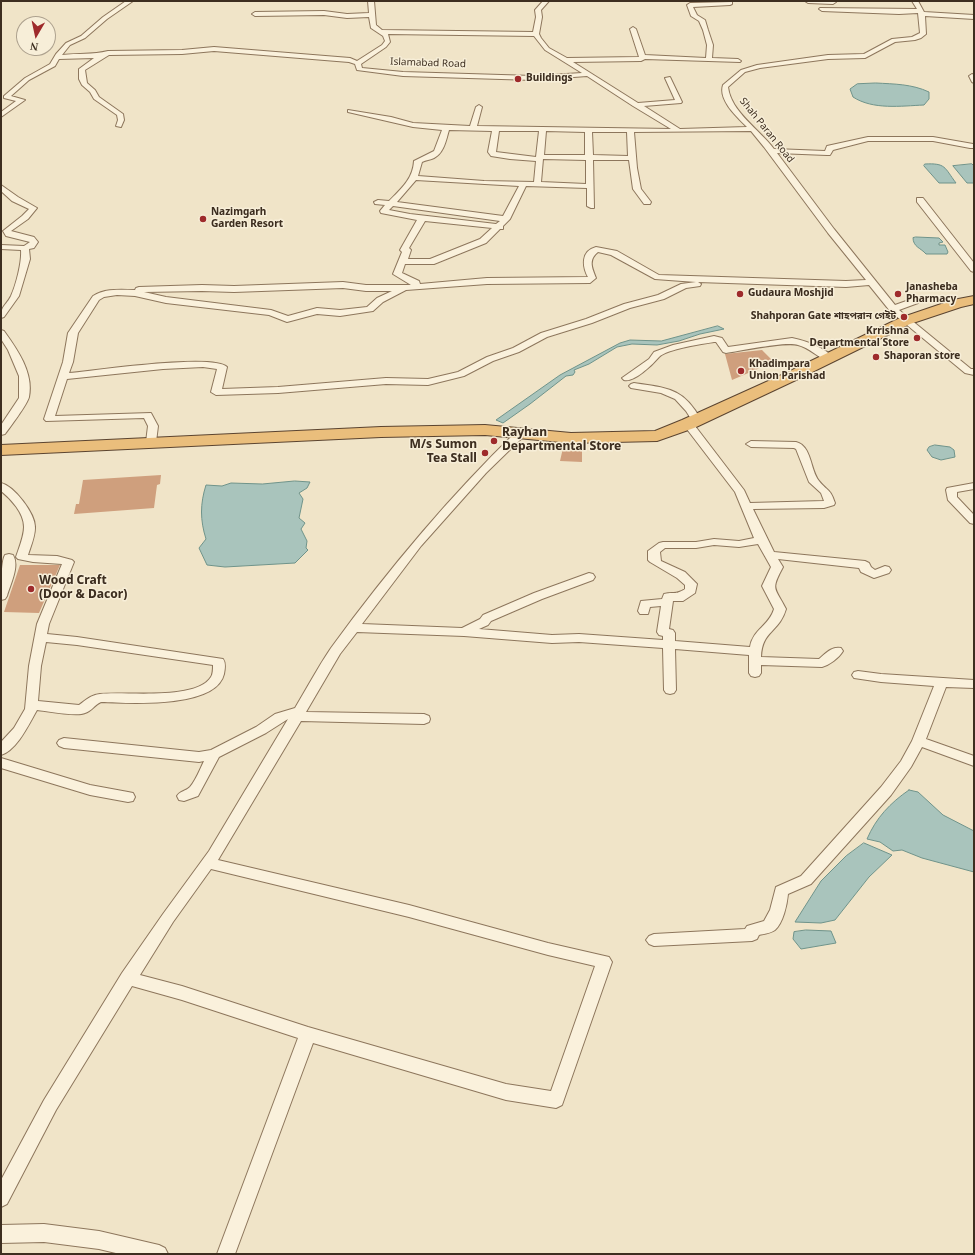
<!DOCTYPE html>
<meta charset="utf-8">
<style>
body{margin:0}
#map{position:relative;width:975px;height:1255px;overflow:hidden;background:#f0e4c8;font-family:Georgia,serif}
canvas{display:block}
.frame{position:absolute;inset:0;border:2px solid #3d2e20;pointer-events:none}
.north{position:absolute;left:16px;top:16px;width:40px;height:40px;box-sizing:border-box;background:#f7eed8;border:1px solid #ada18e;border-radius:50%;rotate:189deg;font-size:11px;font-weight:700;line-height:16px;text-align:center;color:#3d2e20}
.north::after{content:'';display:block;margin:auto;width:14px;height:18px;background:#9e2a2b;clip-path:polygon(50% 0,100% 100%,50% 72%,0 100%)}
</style>
<div id="map">
<canvas width="975" height="1255"></canvas>
<div class="frame"></div>
<div class="north">N</div>
</div>
<script>
const context = document.querySelector('canvas').getContext('2d');
context.lineJoin = 'round';
function fill(path, color) { context.fillStyle = color; context.fill(path, 'evenodd'); }
function stroke(path, color, width, dash) { context.strokeStyle = color; context.lineWidth = width; context.lineCap = dash ? 'butt' : 'round'; context.setLineDash(dash || []); context.stroke(path); }
function drawText(font, color, halo, rows, align = 'center') {
  context.font = font + ' Georgia,"Noto Sans Bengali",serif'; context.lineWidth = 3; context.setLineDash([]); context.textBaseline = 'middle'; context.strokeStyle = halo; context.fillStyle = color; for (const [text, x, y, turn = 0] of rows) {
    context.save(); context.translate(x, y); context.rotate((+turn || 0) * Math.PI / 180); context.textAlign = isNaN(turn) ? turn : align; if (halo) context.strokeText(text, 0, 0); context.fillText(text, 0, 0); context.restore();
  }
}
const water = new Path2D(`
 M876,83C894,84 912,84 929,92V99L924,105C901,106 873,110 853,97L850,89L857,84Z
 M925,164C946,163 944,167 956,183H939L924,166Z
 M972,164L974,166V183H967L953,166Z
 M916,237L939,238L943,242L939,243V245H945L948,252L947,254H926C921,248 913,247 913,238Z
 M718,326L724,329L700,334L679,341L657,345L632,344L617,347L589,364L574,370L575,372L573,375L566,376L530,404L503,423L496,420L560,375L620,343L630,340L661,341Z
 M935,445L950,447L954,450L955,457L941,460L932,457L927,450L929,447Z
 M295,481L310,482L307,488L299,493L303,499L299,518L305,523L301,529L307,541L306,548L308,550L295,563L225,567L207,565L199,548L206,539C200,520 200,504 206,485L222,486L231,483L262,484Z
 M909,790L918,792L943,815L974,831V872L922,858L902,850L893,851L880,842L867,839C876,818 890,803 909,790Z
 M864,843L892,855L869,877L835,920L821,923L795,922L821,881L846,856Z
 M806,930L831,931L836,943L801,949L793,939L794,932Z`);
const building = new Path2D(`
 M762,350L774,362L732,380L725,354Z
 M563,448L582,449V462L560,461Z
 M161,475L160,484L157,485L154,508L74,514L76,504H79L83,480Z
 M20,565H60L39,613L4,612Z`);
const minor = new Path2D(`
 M126,1H133L107,19L85,38L70,45L62,55C77,53 93,55 108,51L182,50L214,47L350,58L357,61L382,45L385,41L383,36L371,28L369,17L347,18L324,15L255,16L252,14L255,12L324,11L347,14L369,13L368,1H374L376,25L382,30L533,32L536,17L535,10L543,1H549L541,10L542,17L539,34L541,38L549,48L567,58L639,57L630,29L633,27L636,29L645,55L706,58L707,45L703,30L699,21L691,16L687,5L690,3L732,2V4L730,5L693,7L697,15L705,20L708,30L713,45L712,58L738,59L741,61L740,62L645,59L641,61L573,62L638,103L675,100L665,78L670,77L682,102L681,103L644,106L680,129L747,127C737,117 718,100 723,85L741,70L757,65L828,55L864,54L892,39L912,37L920,33L918,13L899,14L822,11L819,9L820,8L917,9L912,1H918L924,12L974,15V19L925,16L926,34L921,38L915,40L895,42L865,58L828,59L760,68L745,72L728,87C731,112 759,129 774,149L825,151L827,146L868,137H933L973,144V148H970L933,141H868L833,150L830,155H827L777,153L834,229L895,305L912,299H918L919,301L918,303L899,310L971,369H974V375L965,373L890,311L869,285L846,287L698,282L701,284L700,286L686,288L664,299L630,308L592,323L547,337L519,352L493,361L464,376L428,385L386,384L278,393L216,395L211,392L217,369L203,367L163,369L67,379L55,416L151,413L158,426L156,442L151,445L146,442L148,426L144,418L46,421L44,419L63,362L68,333L93,296C106,288 120,290 135,290L136,288L139,287L202,285L234,286L343,282L366,285H411L393,274L402,252L400,250L417,220L381,213L380,211L385,205L375,204L374,202L378,200L389,201C401,189 413,179 414,161L434,151L442,130L413,127L348,112V110L391,117L413,123L470,126L476,107L479,105L482,107L477,126L671,129L633,106L587,76L534,80L403,76L357,70L355,64L349,62L214,51L182,54L109,55L85,70L87,83L95,90L99,97L123,114L124,120L121,127L116,126L118,120L117,115L94,99L90,92L82,85L79,79V69L94,58L59,59L55,66L29,80L11,96L25,100L1,117V112L16,101L4,98V96L25,78L50,64L56,54L66,43L81,36L103,17ZM388,34L534,36L545,50L582,73L534,76L403,72L362,68L361,64L386,47L390,42ZM449,130L492,131L488,152L491,156L510,159L536,161L534,182L484,181L418,176L422,162C426,160 430,160 434,158C444,153 446,140 449,130ZM499,131H539L536,157L496,152ZM546,131L585,132V155H544ZM751,131L764,147L828,233L866,280L846,281L659,275L617,251L596,247C581,251 582,266 588,277L487,278L420,284L419,281L402,273L405,264H434L486,243L500,229H503V226L510,219L526,186L587,188V206L591,208H594L593,160H629L633,189L644,204H650L651,202L641,189L637,168L634,132ZM592,132H627L628,156L593,155ZM543,159L586,160V184L541,182ZM416,180L519,186L503,216L397,202ZM393,206L500,221L496,224L410,214L389,210ZM425,221L492,228L480,239L430,259H408L411,250L409,248ZM598,252L611,255L655,279L696,282L681,284L658,295L624,304L586,319L541,333L513,348L487,357L458,372L428,379L386,378L278,387L222,389L227,367C214,353 93,371 69,373L73,362L78,333L99,300L104,297L117,295L135,296L166,303L269,315L287,322L317,314L340,316L373,311L383,302L406,290L487,284L590,283L596,278C592,268 588,260 598,252ZM343,288L366,291H392L377,298L367,307L340,310L317,308L288,316L271,310L166,297L144,292L202,291L234,292Z
 M805,1H835L836,2L833,4L808,3Z
 M972,74L974,75V83L972,82L969,76Z
 M1,185L18,197L37,208L28,219L11,231L34,237L38,242L34,248L29,249L30,259L19,296L4,317L1,318C1,305 6,306 11,296C16,285 22,262 21,250L1,249V245L24,246L30,242L6,236L3,231L22,216L29,209L12,201L1,191Z
 M917,198H923L974,263V272L971,271L917,202Z
 M1,330L4,331C17,349 34,373 29,397C27,405 10,427 5,434L1,435V425L19,398V376L8,350L1,339Z
 M714,336L722,338L728,347L792,338C806,341 824,347 834,358L829,361C818,358 810,348 798,345C785,341 742,351 726,353L723,352L716,342H714C702,344 667,349 659,357C653,364 634,383 624,380L622,378L649,359L654,352L673,345Z
 M634,383C667,388 684,388 701,420L696,423L693,422L686,411L675,399L661,393L631,388L629,386L631,384Z
 M688,421L692,422L744,490L750,503L824,501L821,493L809,482L796,449L794,448L751,447L746,444L751,441L796,442C812,446 810,470 819,481C828,492 830,488 835,503L834,505L824,508L753,509L774,552L865,561L869,563L871,567L875,570L885,566L889,567L891,570L889,573L874,578L861,572L859,568L778,559L783,567C770,591 775,587 786,609C779,633 762,630 761,657L819,659C826,653 832,646 841,648L843,651C839,658 829,665 822,667L761,665V673L759,676L755,677L751,676L749,673V655L675,649L676,690L674,693L670,694L666,693L664,690L663,648L579,642L552,643L464,636L357,632L340,654L306,712L424,714L429,716L430,719L429,722L424,724L301,721L218,860L409,905L548,943L609,957L612,962L562,1105L556,1108L506,1100L313,1043L235,1254H217L298,1038L182,1000L132,986L56,1110L7,1204L1,1207V1180L44,1100L122,973L163,914L209,851L288,719L266,733L219,757L198,796L184,801L179,800L177,796C180,791 186,791 190,787C196,780 200,769 204,761L199,762L64,748L59,746L57,743L59,740L64,738L199,752L211,750L256,727L275,714L295,708C307,688 318,667 331,648C387,571 449,497 517,431H525L526,433L525,435L486,473L421,546L362,624L462,628L480,619L483,615L534,593L589,573L593,574L595,577L593,580L542,599L491,621L488,625L479,629L552,635L579,634L663,640V636L659,635L657,632L661,606L650,607L648,614H640L638,611L641,601L662,599L664,594C675,591 674,596 685,589V585L677,578L650,562L648,560V551L659,543L663,542H696L714,539L739,541L754,538L735,492L683,424ZM758,544L771,567L762,586L774,609C769,626 753,629 750,647L675,641V633L673,630L669,629L673,601H683L695,593L697,584L685,572L661,561L660,552L665,548H696L714,545L739,547ZM211,869L409,917L548,955L595,966L551,1091L506,1084L308,1027L182,986L140,975L173,922Z
 M1,483C14,486 36,514 35,528C35,536 31,546 28,555L57,556L72,560L74,562L49,624L47,634L77,637L223,659C226,663 225,669 224,674C216,709 128,703 101,702C94,705 92,711 85,713C77,717 47,711 37,710C29,724 17,750 1,755V742L14,728L25,709L29,666L37,624L62,564L33,562L18,559L16,557C19,548 24,536 24,527C24,513 11,499 1,491ZM46,642L77,645L213,665C213,669 213,674 211,677C196,701 124,691 100,694C91,695 86,700 79,705L38,701L41,666Z
 M974,483V489L957,492V497L974,515V524L970,523L948,500L946,490L947,488Z
 M9,554L13,555C20,566 10,585 7,596L5,599L1,600C1,591 1,561 5,555Z
 M858,671L881,674L974,680V688L946,687L926,739L974,756V766L922,747L911,767L891,795L811,884L788,894C787,905 783,923 775,930C771,933 764,934 759,935L757,939L752,941L654,946L649,944L646,940L649,936L654,934L745,929L747,926L764,921L770,910L776,887L801,876L881,787L901,761L912,741L934,686L881,682L854,678L852,675L854,672Z
 M1,758L90,785L128,792L133,793L135,797L133,801L128,802L90,795L1,768Z
 M44,1224L99,1231L159,1245L165,1248L168,1254H120L99,1249L44,1242L1,1243V1225Z`);
const trunk = new Path2D(`
 M974,296V304L961,307L910,324L798,379L694,428L657,441L571,443L485,435L381,437L1,455V445L381,427L485,425L571,433L655,431L682,420L786,373L900,318L953,300Z`);
const markers = [
 [518,79,4,"#9e2a2b"],
 [203,219,4,"#9e2a2b"],
 [740,294,4,"#9e2a2b"],
 [898,294,4,"#9e2a2b"],
 [904,317,4,"#9e2a2b"],
 [917,338,4,"#9e2a2b"],
 [876,357,4,"#9e2a2b"],
 [741,371,4,"#9e2a2b"],
 [494,441,4,"#9e2a2b"],
 [485,453,4,"#9e2a2b"],
 [31,589,4,"#9e2a2b"]
];
const farStreetnames = [
 ["Islamabad Road",428,64,2],
 ["Shah Paran Road",766,131,51]
];
const farPoinames = [
 ["Buildings",526,79],
 ["Nazimgarh",211,213],
 ["Garden Resort",211,225],
 ["Janasheba",906,288],
 ["Pharmacy",906,300],
 ["Gudaura Moshjid",748,294],
 ["Shahporan Gate শাহপরান গেইট",896,317,"right"],
 ["Krrishna",909,332,"right"],
 ["Departmental Store",909,344,"right"],
 ["Shaporan store",884,357],
 ["Khadimpara",749,365],
 ["Union Parishad",749,377]
];
const poiNames = [
 ["Rayhan",502,434],
 ["Departmental Store",502,448],
 ["M/s Sumon",477,446,"right"],
 ["Tea Stall",477,460,"right"],
 ["Wood Craft",39,582],
 ["(Door & Dacor)",39,596]
];
fill(water, '#a9c4bc');
stroke(water, '#6f938a', 1);
fill(building, '#cf9f7d');
stroke(minor, '#8d765c', 2);
stroke(trunk, '#5b4430', 2);
fill(minor, '#faf1dc');
fill(trunk, '#eabe7c');
for (const [x, y, r, color] of markers) { const dot = new Path2D(); dot.arc(x, y, r, 0, 2 * Math.PI); context.fillStyle = color; context.fill(dot); stroke(dot, '#f7eed8', 1.5); }
drawText('10px', '#3d2e20', '#f7eed8', farStreetnames);
drawText('bold 10px', '#3d2e20', '#f7eed8', farPoinames, 'left');
drawText('bold 12px', '#3d2e20', '#f7eed8', poiNames, 'left');
</script>
